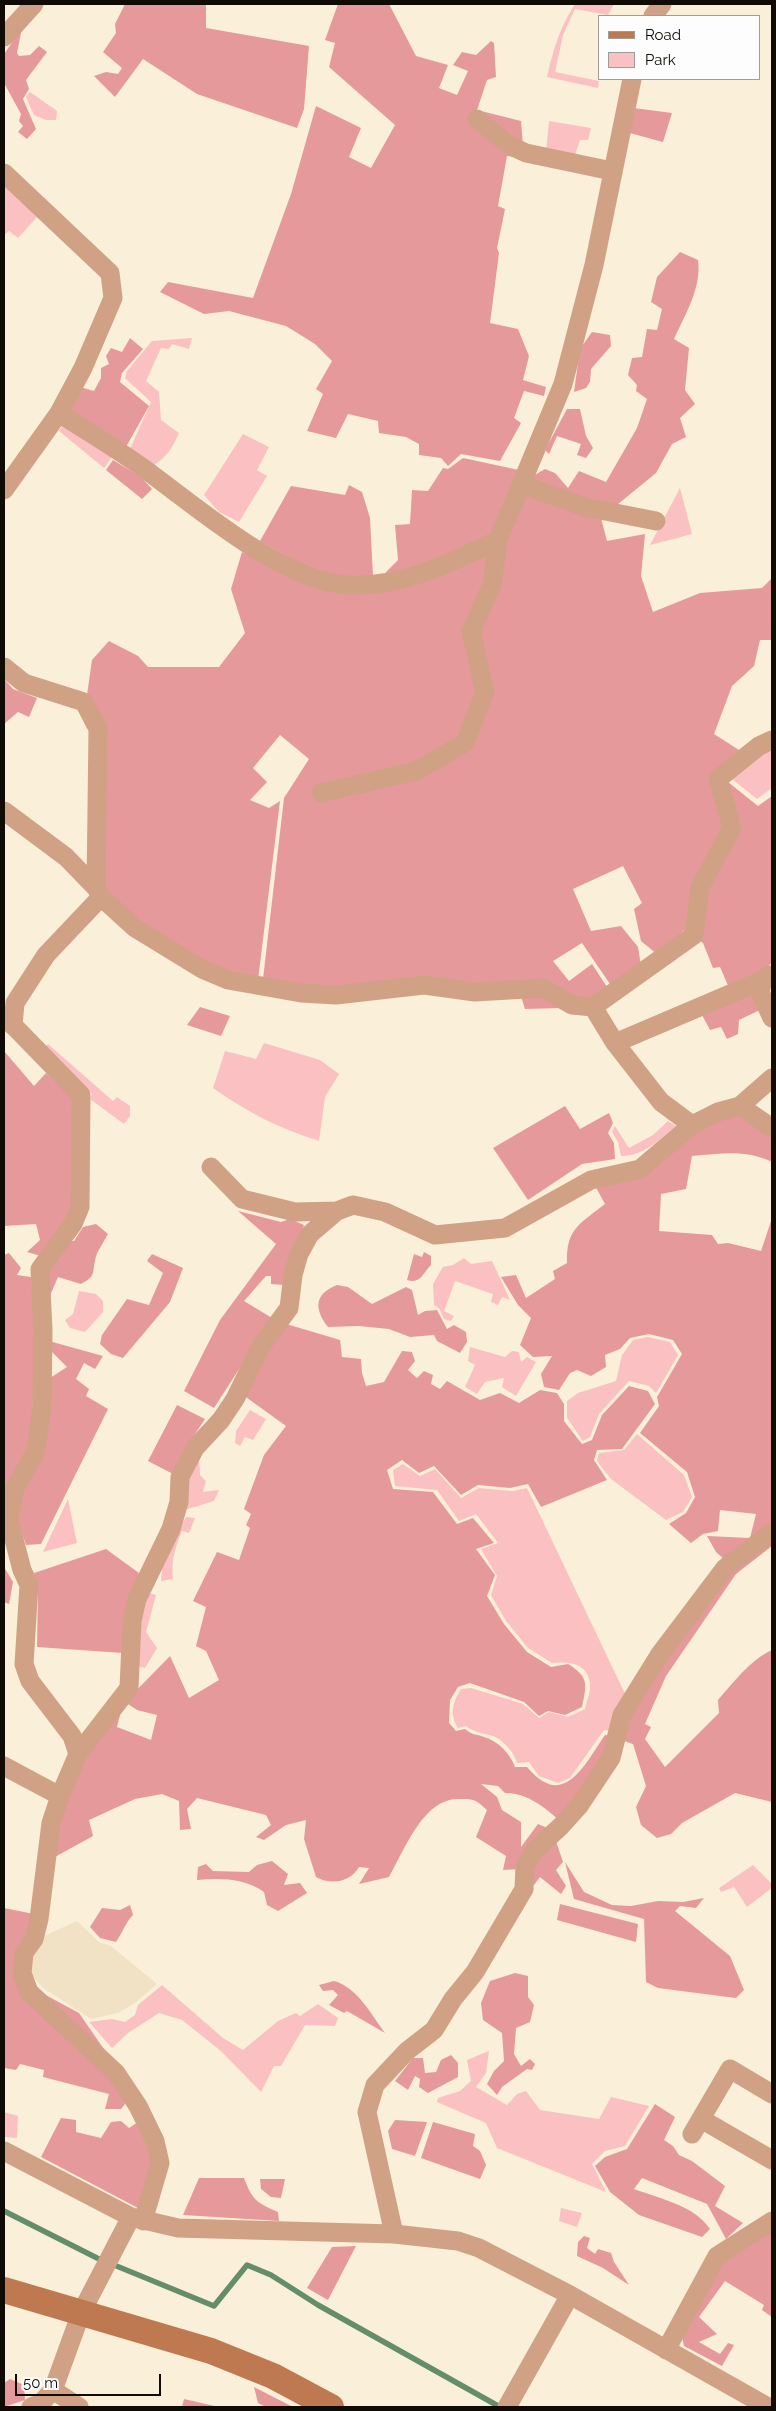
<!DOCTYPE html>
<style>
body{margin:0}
#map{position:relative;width:776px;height:2411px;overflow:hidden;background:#faefd8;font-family:Raleway,sans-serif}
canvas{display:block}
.frame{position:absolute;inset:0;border:5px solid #100c05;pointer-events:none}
.legend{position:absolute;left:598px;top:15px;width:162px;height:65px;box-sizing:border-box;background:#fdfdfd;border:1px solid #9e9d9a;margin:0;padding:6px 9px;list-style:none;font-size:15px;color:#100c05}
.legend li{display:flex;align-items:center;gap:10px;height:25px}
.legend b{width:25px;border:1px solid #9e9d9a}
.scale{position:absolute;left:15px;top:2374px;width:146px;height:22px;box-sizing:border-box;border:2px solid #100c05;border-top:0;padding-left:6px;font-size:15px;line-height:18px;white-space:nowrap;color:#100c05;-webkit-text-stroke:4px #fdfdfd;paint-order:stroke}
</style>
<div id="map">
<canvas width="776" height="2411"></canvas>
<div class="frame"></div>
<ul class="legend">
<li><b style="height:6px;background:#bf7950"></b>Road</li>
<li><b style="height:14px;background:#fbc0c1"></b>Park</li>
</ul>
<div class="scale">50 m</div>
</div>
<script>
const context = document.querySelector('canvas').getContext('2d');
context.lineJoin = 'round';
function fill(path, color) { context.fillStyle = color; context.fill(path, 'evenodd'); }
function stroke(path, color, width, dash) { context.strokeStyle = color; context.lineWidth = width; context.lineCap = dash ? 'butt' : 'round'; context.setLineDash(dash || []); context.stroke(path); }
const built = new Path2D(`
 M77,1921L99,1942L111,1946L157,1984L135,2003L118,2013L91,2019L42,1987L28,1970L30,1954L40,1938Z`);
const green = new Path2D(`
 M575,4H614L608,15L575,9L563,35L555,72L599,81L598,88L547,77C553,50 560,27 575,4Z
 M30,92L57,111L56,120H46L34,115L26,97Z
 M549,121L591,128L588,140H580L575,155L546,151Z
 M4,183L38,216L18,238L9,231L4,235Z
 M192,338L189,349L172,344L169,349L161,348L146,381L159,392L161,420L179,433C172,449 166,458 151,467L130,449L151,402L125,378L127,371L152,341Z
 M63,424L112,457L104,468L59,431Z
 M243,434L269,447L257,470L267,476L239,522L219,512L204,495Z
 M680,488L692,534L650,545Z
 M768,748L772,754V788L757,799L732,779Z
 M264,1043L320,1060L339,1074L325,1097L319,1141C276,1127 249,1113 213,1088L225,1051L256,1059Z
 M48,1044L113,1101L117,1097L130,1106V1116L124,1124L90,1099L92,1094L44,1048Z
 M668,1121L676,1126C659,1140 644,1156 621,1156L618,1142L612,1132L615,1126L629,1148L653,1135Z
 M464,1258L471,1264L492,1261L510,1300L502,1297L498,1305L491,1302L493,1294L455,1281L444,1311L454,1316L451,1321L444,1319L439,1308L434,1305L433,1284L443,1267L453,1265Z
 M79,1291L96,1294L103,1301V1312L85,1332L70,1328L65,1320L73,1314Z
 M648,1337L670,1342L678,1355L656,1393L649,1386L629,1381L599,1414L590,1437L583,1441L567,1418V1401L578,1393L616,1381L622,1355L633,1340Z
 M470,1347L505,1357L512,1351L519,1352L521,1362L527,1357L536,1362L516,1396L502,1387L504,1378L485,1382L477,1394L465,1387L475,1365L468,1361Z
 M250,1410L266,1419L253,1440L245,1437L240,1446L235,1443L236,1431Z
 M637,1434L684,1475L692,1497L683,1512L666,1520L611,1479L597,1461L599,1453L624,1450Z
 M199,1457L200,1475L206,1481L203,1492L219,1490L214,1501L185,1510L186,1474Z
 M403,1464L420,1476L435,1469L461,1498L479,1488L512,1491L527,1488L627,1698L612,1731L604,1730L570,1778L558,1783L539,1776L529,1762L517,1763C515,1753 503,1740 493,1736C483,1733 475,1733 466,1726L458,1728C449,1714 453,1702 461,1689L471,1688L523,1704L539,1718L549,1712L568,1717L585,1709C586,1702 591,1692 590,1685C589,1663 569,1661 552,1663L528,1648L506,1621L491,1595L497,1576L481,1549L498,1543L476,1514L459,1521L437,1490L395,1486L393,1470Z
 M68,1499L77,1543L43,1552Z
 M186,1517L195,1518L189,1533L182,1531C175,1548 171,1561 173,1579L161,1581L163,1555Z
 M148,1593L156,1595L146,1632L157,1648L145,1668L139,1667L138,1627Z
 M753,1865L772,1884V1888L747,1907L734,1887L721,1892L719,1888Z
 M162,1985L223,2038L243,2050L278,2021L296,2013L300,2016L318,2004L338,2018L335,2026L305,2025L281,2066H274L261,2092L221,2051L182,2020L159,2013L128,2033L112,2048L89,2022L112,2019L125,2022L135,2015L138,2005Z
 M489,2051L486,2073L476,2087L507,2105L517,2094L526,2091L540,2110L599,2119L611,2097L649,2106L625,2146L605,2151L592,2164L606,2192L497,2148L486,2123L437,2102L438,2098L460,2091L471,2081L467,2060Z
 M4,2112L18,2116L17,2138L4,2137Z
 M561,2208L582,2213L577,2227L559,2221Z`);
const forest = new Path2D(`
 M125,4H206V28L309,46L304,109L297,128L197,94L143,59L115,97L94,76L106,72L118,74L122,68L103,52L116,33L115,24Z
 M338,4H389L416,56L448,65L439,88L457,95L468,71L453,65L462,52L476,55L491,41L494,43L496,77L487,80L477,110L521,121L524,158L507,156L498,206L505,209L497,248L499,253L490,323L518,329L529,356L523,380L546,387L544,396L524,391L514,418L521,423L500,461L461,454L448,466L441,458L419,455V444L406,437L379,433L378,421L348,414L336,438L307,431L323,394L316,389L332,361L315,344L286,326L229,311L204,314L160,292L168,282L253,298L291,194L316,106L361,128L349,157L371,168L395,125L329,67L335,43L325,40Z
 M22,28L17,53L19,56L30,55L39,46L47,52L26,80L29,89L23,99L36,129L27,139L18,132L23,126L19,121L21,114L4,83V54Z
 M634,108L672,113L663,142L626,132Z
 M680,252L698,260C702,287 685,315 674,339L689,348L685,390L695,404L680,418L686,437L672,444L656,473L601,518L607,541L645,534L641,576L653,612L700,593L762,588L772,578V640H760L754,666L732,686L714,734L739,750L728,782L758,806L772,796V963L754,977L760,1010L739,1020L738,1034L727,1039L721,1027L710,1030L701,1013L733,997L720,967L713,968L703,943L684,930L658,955L641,941L634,909L642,903L623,866L573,889L591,931L621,926L638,947L641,966L612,987L582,943L553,961L569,981L592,964L609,990L592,1001L574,999L545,982L339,989L263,979L284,798L309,759L280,735L253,768L267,782L250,800L269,808L280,801L258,980L206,966L139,924L107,894L102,883L87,695L92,660L109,641L138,656L148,667H219L245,633L231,589L242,552L326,589H384L503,536L533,476L545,469L555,473L568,488L579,471L606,482L637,428L647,399L636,391L637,385L628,375L632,358L642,357L647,329L657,330L662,309L651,302L657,277Z
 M592,332L610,335L611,346L591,369L590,382L586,388L574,392L580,349Z
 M130,338L143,349L122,373L120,382L149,406L126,447L70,411L80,387L94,391L101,378V368L109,364L106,356L111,348L122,352Z
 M567,409H580L586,436L593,448L586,458L577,455L581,444L557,436L549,454L545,450Z
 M463,458L519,470L495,535L442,561L387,576L386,572L398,560L395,525L410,524L412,490L428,491L443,468L448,469Z
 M113,460L141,477L152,489L142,499L106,470Z
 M349,485L362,492L370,518L373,576L349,580L298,563L260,541L291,486L345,495Z
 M4,679L13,689L37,698L29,717L18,712L4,724Z
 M531,995L550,999L562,1008L525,1009L521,996Z
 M200,1007L230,1016L221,1036L187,1025Z
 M4,1051L34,1086L46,1073L74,1099L75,1207L41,1256L27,1252L40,1240L36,1224L4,1226Z
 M565,1106L580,1129L609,1113L613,1123L608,1133L614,1143L615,1159L582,1164L528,1200L493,1148Z
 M736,1112L772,1137V1162C744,1149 722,1154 692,1156L686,1189L661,1194L659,1231L712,1235L718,1244L728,1243L761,1251L772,1218V1526L726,1561L716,1552L707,1536L750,1538L756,1514L720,1510L718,1531L703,1534L691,1543L669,1524L686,1513L695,1497L687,1472L640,1433L659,1406L657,1397L682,1354L673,1340L649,1334L630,1338L620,1349L605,1355L606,1367L591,1376L577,1370L570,1373L559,1390L544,1387L541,1374L552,1356L533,1357L520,1345L531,1318L518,1305L501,1277L516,1275L526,1298L555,1279L553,1271L567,1263C566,1228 580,1224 605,1204L593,1182L642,1173L694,1128Z
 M238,1211L281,1222L290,1219L304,1225L284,1285L271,1284V1276H266L244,1301L272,1318L214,1408L184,1391L220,1320L276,1244Z
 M96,1224L108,1234C104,1242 96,1252 95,1261C92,1274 96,1276 81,1284L58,1277L49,1298L48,1269L66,1241H74L83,1227Z
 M424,1252L431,1256V1265C422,1274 421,1284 407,1280L414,1254L422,1257Z
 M9,1253L21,1268L17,1275L31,1277L36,1331L31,1448L4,1502V1255Z
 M152,1254L183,1268L170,1302L123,1358L111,1354L100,1344L102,1335L127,1299L149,1305L163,1273L147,1261Z
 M337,1285L348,1287L372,1304L406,1287L412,1290L418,1315L425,1311L437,1310L447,1329L454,1325L466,1332L467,1342L460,1353L437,1341L434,1335L410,1337L389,1329L359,1326L328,1327C314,1309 314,1294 337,1285Z
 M283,1323L340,1340L342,1357L361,1359L362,1373L366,1386L384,1382L402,1351L412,1352L415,1361L408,1370L417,1378L424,1371L433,1375L431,1384L440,1389L447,1381L480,1400L500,1393L519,1403L540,1390L557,1393L564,1404V1421L582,1444L592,1440L602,1415L629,1386L648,1391L655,1404L622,1449L597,1450L594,1460L607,1480L541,1507L528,1484L510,1488L478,1485L461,1495L434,1466L419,1473L402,1460L387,1470L393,1489L433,1492L457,1524L473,1518L494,1543L476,1549L495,1575L487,1596L504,1624L527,1652L551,1667L568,1664C589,1677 587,1684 582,1707L565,1715L548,1711L539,1716L524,1702L470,1683L458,1687L450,1700L449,1723L456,1731L465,1729C472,1735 476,1734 484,1737C498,1741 510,1753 515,1767H527C564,1811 584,1765 605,1735L611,1736L605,1758L560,1821C545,1807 525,1792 505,1793L498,1786L481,1784L497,1797L502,1810L521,1822V1847L538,1824L550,1829L519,1869L503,1870L506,1856L476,1837L487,1810C476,1800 475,1799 460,1799C424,1797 405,1849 389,1877L359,1884L369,1868L359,1867C350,1883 330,1885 316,1877L304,1839L306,1820L286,1825L264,1840L256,1837L271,1825L266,1815L197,1798L187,1809L191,1829L180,1830L179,1801L162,1794L135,1799L89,1820L93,1836L53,1858L57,1831L84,1755L121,1711L117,1727L151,1740L157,1715L137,1710L125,1702L170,1656L189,1698L219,1680L206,1651L196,1646L206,1607L193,1601L217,1552L239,1560L250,1528L246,1525L251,1514L244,1509L264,1455L286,1426L243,1395Z
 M49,1341L103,1356L95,1369L84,1363L76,1379L89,1389L86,1396L108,1409L41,1544L26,1545L16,1516L50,1378L67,1367L49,1349Z
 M177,1405L205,1419L181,1455L173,1474L148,1461Z
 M772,1536V1546L736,1574L666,1676L645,1724L651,1727L645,1739L665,1767L719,1713L718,1700C734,1682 750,1660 772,1650V1802L735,1793L682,1823L671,1834L657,1838L641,1825L636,1807L646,1786L633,1744L624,1741L627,1717L728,1570Z
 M106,1549L139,1573L123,1653L37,1647L38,1592L34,1573Z
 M4,1567L13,1582L9,1604L4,1602Z
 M555,1838L563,1862L556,1870L566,1886L561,1894L540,1877L534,1885L529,1880L531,1861Z
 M272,1861L288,1874L284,1885L300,1883L307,1893L278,1911L267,1905L264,1892C245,1878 220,1878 197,1880L198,1867L206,1864L213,1871L249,1872L257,1865Z
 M565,1862L584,1892L612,1905L631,1906L658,1901L683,1902L704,1898L696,1908L680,1906L675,1911L730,1956L744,1990L736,1998L658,1988L646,1982L644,1919L574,1899Z
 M560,1904L638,1924L636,1942L557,1920Z
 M130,1905L133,1915C125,1923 123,1932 116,1942L100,1938L90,1927L102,1908L120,1910Z
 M4,1908L34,1914L18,1970L40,1992L79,2013L108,2055L125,2104L121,2109H105L109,2094L43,2077L44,2070L20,2064L16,2070L4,2068Z
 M515,1973L528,1976V1997L534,2005L530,2022L516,2028L514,2054L521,2066L530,2059L535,2064L532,2070L527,2069L502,2087L497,2095L487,2084L494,2071L504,2061L502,2033L483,2020L481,2003L490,1981Z
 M334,1981C357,1987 371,2014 385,2033L347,2011L344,2013L329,2005L338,1995L333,1990L323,1991L319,1985Z
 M451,2055L458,2063V2077L428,2093L419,2087L420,2079L415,2076L408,2090L395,2081L413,2058H423L425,2073L436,2072L441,2060Z
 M655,2104L675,2117L664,2140L673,2146L679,2155L692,2161L725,2186L715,2206L743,2223L726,2239L707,2204L642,2178L634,2189C660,2199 694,2205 710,2229L702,2237L639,2215L610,2192L595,2166L605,2157L627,2149Z
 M61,2118L76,2120V2132L101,2138L111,2122L121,2121L129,2128L138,2122L149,2150L152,2171L138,2208L41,2157Z
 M395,2120L427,2122L415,2156L392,2149L388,2131Z
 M433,2122L475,2134L473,2146L480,2151L486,2165L480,2179L421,2158Z
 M199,2178H244C252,2199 256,2203 278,2212L279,2221L183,2215Z
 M260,2179H285L281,2198L271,2197L261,2189Z
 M772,2230V2317L762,2310L764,2305L725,2281L699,2317L717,2334L699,2342L720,2354L728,2343L734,2345L722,2366L684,2346L682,2337L722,2260Z
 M584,2236L590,2238L587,2248L595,2254L598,2249L611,2253L614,2262L629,2285L603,2268L577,2256L578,2242Z
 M356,2246L328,2300L307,2288L332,2247Z
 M10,2379L24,2385L25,2400L4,2407V2383Z
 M254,2387L293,2407H266L258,2403Z
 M184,2399L219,2407H182Z`);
const stream = new Path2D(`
 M4,2211L97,2258L214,2306L247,2265L271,2275L318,2305L500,2407`);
const street = new Path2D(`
 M653,16L662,4
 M4,37L34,4
 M477,119L509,145L526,153L612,171
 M4,173L110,273L113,298L83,368L59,413L4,490
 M59,413C91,434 124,453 154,476C204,513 284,581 347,585C401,588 452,562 498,540L563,384L594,265L632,79
 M523,485L585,507L656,521
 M4,667L24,683L84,702L98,729L96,888L101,897L135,928L202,969L228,980L301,993L336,995L424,985L475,992L543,988L572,1005L593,1007L615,1043L661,1102L692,1125
 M321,793L416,771L465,743L485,692L471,631L492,585L498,540
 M4,811L66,857L96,888
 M769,975L763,980L760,992L772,1018
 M593,1007L694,935L700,887L732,828L718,779L759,746L772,740
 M4,1016L81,1095L80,1207L73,1224L40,1269L43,1330L42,1406L36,1451L15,1488L9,1520L22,1570L29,1585L24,1664L30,1681L72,1736L78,1754
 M13,1026L15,1003L46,955L101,897
 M615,1043L763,980
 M740,1106L772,1128
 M211,1167L242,1199L295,1212L337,1211
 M4,1766L60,1796
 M701,2119L772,2160
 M692,2134L730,2069L772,2094
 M4,2151L131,2217L178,2228L394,2234L458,2241L479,2248L570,2295L768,2407
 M143,2221L160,2163L155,2141L138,2106L116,2073L29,1992L22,1973L24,1953L34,1939L39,1919L51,1823L60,1796L78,1754L129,1688L132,1621L137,1599L171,1529L179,1502L180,1477L195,1448L221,1420L235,1399L261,1346L289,1308L293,1275L299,1254L310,1234L337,1211L353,1205L385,1212L435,1235L505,1228L591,1180L640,1169L692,1125L718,1112L740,1106L772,1078
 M394,2234L367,2112L375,2085L407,2051L434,2030L453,1999L475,1972L524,1889L525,1866L535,1850L561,1826L579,1806L611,1758L622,1715L660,1654L725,1568L772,1532
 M666,2350L717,2256L772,2221
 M53,2390L79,2407
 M31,2407L41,2403L53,2390L81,2313L131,2217
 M507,2407L570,2295`);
const secondary = new Path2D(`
 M4,2290L211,2351L273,2376L331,2407`);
fill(built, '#f1e2c5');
fill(green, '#fbc0c1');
fill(forest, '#e6999b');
stroke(stream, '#648e6a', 5.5);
stroke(street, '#d1a186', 19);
stroke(secondary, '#bf7950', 26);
</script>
